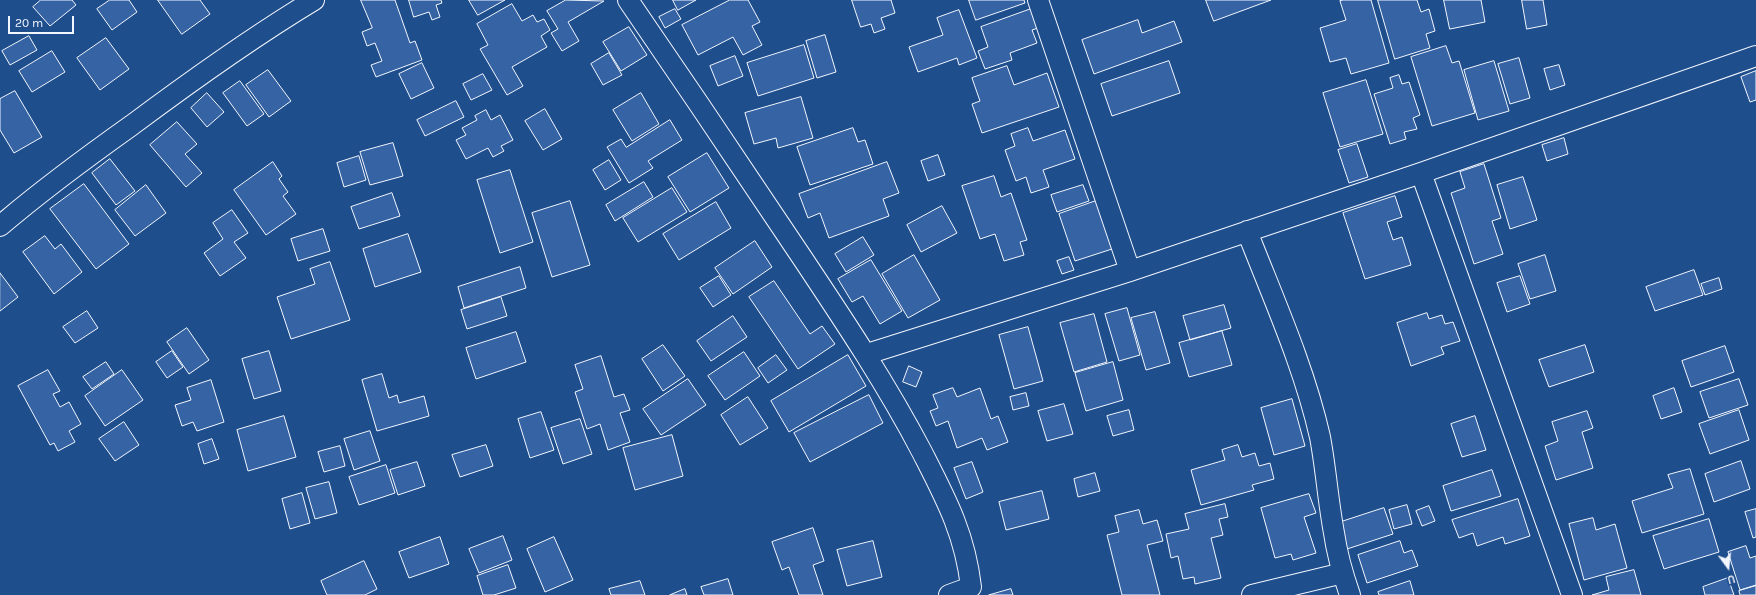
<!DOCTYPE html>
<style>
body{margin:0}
#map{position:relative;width:1756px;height:595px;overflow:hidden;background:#1f4e8c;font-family:Karla,sans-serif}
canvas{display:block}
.north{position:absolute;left:1708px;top:547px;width:40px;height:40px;-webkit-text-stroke:3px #1f4e8c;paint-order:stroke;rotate:165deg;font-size:11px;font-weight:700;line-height:16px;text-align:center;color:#f2f6ff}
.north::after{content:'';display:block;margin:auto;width:14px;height:18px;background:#f2f6ff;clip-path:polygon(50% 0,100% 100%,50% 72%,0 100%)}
.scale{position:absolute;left:8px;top:16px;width:66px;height:18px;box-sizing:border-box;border:2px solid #f2f6ff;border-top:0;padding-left:5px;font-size:12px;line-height:14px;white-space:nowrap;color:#f2f6ff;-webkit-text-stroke:3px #1f4e8c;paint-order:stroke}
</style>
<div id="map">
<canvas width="1756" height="595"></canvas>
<div class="north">U</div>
<div class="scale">20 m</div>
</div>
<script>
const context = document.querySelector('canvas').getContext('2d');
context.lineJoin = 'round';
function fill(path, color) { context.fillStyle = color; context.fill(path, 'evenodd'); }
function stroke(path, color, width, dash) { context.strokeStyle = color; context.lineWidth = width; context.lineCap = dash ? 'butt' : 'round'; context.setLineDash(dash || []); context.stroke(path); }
const building = new Path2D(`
 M41,0H72L76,5L50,26L33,7Z
 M110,0H129L137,12L112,30L97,9Z
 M158,0H200L210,14L182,34Z
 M361,0H395L410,43L415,41L422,60L376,77L371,65L382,61L375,43L367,46L362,32L372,28Z
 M409,0H441L442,3L436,5L440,17L432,20L429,12L414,17Z
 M469,0H505L478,15Z
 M566,0L604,1L568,22L579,41L562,51L551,33L558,29L547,11Z
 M673,0H696L678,10Z
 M730,0H748L760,22L752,26L762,45L743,55L733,37L698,55L682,25Z
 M852,0H891L895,13L881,18L885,29L874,33L871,24L861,27Z
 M969,0H1024L1025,3L976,20Z
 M1206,0H1271L1214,21Z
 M1344,0H1371L1389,63L1351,74L1346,58L1330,62L1320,28L1346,20L1340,1Z
 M1378,0H1417L1421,12L1429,9L1435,31L1426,34L1430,48L1395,59Z
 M1444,0H1481L1485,22L1450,29Z
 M1522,0H1543L1547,25L1527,29Z
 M512,4L522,21L533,15L537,22L544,19L550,30L541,36L547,47L512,67L523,86L507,95L480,49L488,45L477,24Z
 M1034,8L1041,27L1032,30L1037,43L1010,53L1012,60L985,69L978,51L988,47L981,27Z
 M675,9L681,19L665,28L659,17Z
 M959,10L977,58L959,65L957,58L918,72L909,47L943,35L937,18Z
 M1138,20L1142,33L1174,21L1182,42L1094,74L1082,40Z
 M629,27L647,55L621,71L603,42Z
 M825,35L836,72L817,78L806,41Z
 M29,36L37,50L10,65L2,51Z
 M106,38L129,69L100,90L77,58Z
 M804,45L814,78L758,96L747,63Z
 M1446,46L1452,63L1459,61L1475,113L1432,126L1411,57Z
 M52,51L65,72L32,92L19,71Z
 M609,53L622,75L603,85L591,64Z
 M735,56L743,76L718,86L710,66Z
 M1519,58L1530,98L1510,104L1498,64Z
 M1169,61L1180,93L1112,116L1101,84Z
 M1494,61L1509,111L1478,120L1464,70Z
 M422,63L434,88L411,99L399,74Z
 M1559,65L1565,85L1550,90L1544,69Z
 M1007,66L1014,85L1047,73L1059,107L982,133L972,104L980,101L972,78Z
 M268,70L291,101L269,117L246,85Z
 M1756,71V100L1750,102L1741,77Z
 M483,74L492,90L471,100L463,84Z
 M1399,75L1402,84L1409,82L1420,115L1413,118L1417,129L1404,132L1406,139L1390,144L1374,94L1393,88L1390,78Z
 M1366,80L1383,134L1340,147L1323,93Z
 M240,81L264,114L247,126L223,93Z
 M15,91L42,137L14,153L0,130V99Z
 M207,93L224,112L207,127L191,108Z
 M641,93L659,124L632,141L613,110Z
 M801,97L813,138L778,148L776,138L754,144L745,113Z
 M456,101L464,117L425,136L417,120Z
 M545,109L562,139L543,150L525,121Z
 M486,110L491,120L500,115L513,140L501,146L504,151L493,157L488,148L466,159L456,140L466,135L462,128L477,120L475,116Z
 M670,120L682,140L648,161L653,168L629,183L607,147L621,139L626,147Z
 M177,122L197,144L185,154L202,173L186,187L150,145Z
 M853,128L858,142L865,140L873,164L810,185L797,147Z
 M1028,128L1033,141L1065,130L1075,159L1043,170L1049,187L1031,193L1026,177L1016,181L1005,150L1015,146L1011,134Z
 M1564,138L1568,154L1547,161L1542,145Z
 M393,143L403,176L370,185L360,152Z
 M1357,144L1368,177L1349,183L1338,150Z
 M707,153L729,188L690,212L668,177Z
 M938,155L945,175L928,181L921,161Z
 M359,156L366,180L344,187L337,163Z
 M110,159L135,191L116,205L92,173Z
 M609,160L621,180L605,190L593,170Z
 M273,162L282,176L279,179L288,192L283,196L296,214L266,235L234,190Z
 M887,162L899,193L883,199L889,216L829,238L820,213L808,218L799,194Z
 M1484,164L1501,218L1492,221L1503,254L1474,264L1451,193L1465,188L1460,172Z
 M510,170L533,242L500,253L477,180Z
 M994,176L1001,197L1011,193L1027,240L1020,242L1024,255L1004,261L995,234L980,239L962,186Z
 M1523,177L1537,220L1510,229L1497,185Z
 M644,182L653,197L615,221L606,205Z
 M84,184L129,244L96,269L50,209Z
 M146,185L166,213L135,236L115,210Z
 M1083,185L1089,201L1057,212L1051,195Z
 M672,188L687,212L638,242L623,218Z
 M392,193L400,216L359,229L351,207Z
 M1395,196L1402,217L1387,222L1393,240L1402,237L1411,265L1365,279L1343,213Z
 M570,201L590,265L552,277L532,213Z
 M1096,201L1112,249L1075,261L1059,214Z
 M716,202L731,228L679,260L663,234Z
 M942,206L957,233L921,252L907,225Z
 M232,210L248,233L234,242L246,258L220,276L204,253L223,239L213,223Z
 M323,229L330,251L298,261L291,239Z
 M408,234L421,272L375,287L363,249Z
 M45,236L55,249L61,244L82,272L54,294L23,252Z
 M863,237L874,255L846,272L835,254Z
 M755,241L772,267L733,294L715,268Z
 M914,255L940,300L908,318L882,274Z
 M1545,255L1556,291L1530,299L1518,264Z
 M1069,257L1074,270L1062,274L1057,261Z
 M871,260L902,311L880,324L863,296L852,302L838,279Z
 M330,262L350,320L291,339L277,297L315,284L310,269Z
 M520,267L526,288L464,308L458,287Z
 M1694,270L1703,295L1655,311L1646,287Z
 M0,273L18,297L0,311Z
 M719,276L731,295L713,307L700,288Z
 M1520,276L1530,304L1507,312L1497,283Z
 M1719,278L1722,289L1705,295L1701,284Z
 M774,281L810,334L822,326L835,344L798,369L749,297Z
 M501,297L507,316L467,329L461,310Z
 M1224,305L1231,328L1190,340L1183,316Z
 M1127,308L1140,355L1119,361L1105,314Z
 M87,311L98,328L75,343L63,327Z
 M1155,312L1170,363L1146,370L1131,318Z
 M1427,313L1429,319L1442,315L1445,324L1453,322L1460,341L1441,347L1444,354L1411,366L1397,323Z
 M1094,314L1107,362L1074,372L1060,323Z
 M733,316L747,337L711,361L697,341Z
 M1028,327L1043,381L1014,389L999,335Z
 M187,328L209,360L189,374L167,342Z
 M1222,331L1232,365L1189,377L1179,343Z
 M516,332L526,362L476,379L466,348Z
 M663,345L685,376L663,391L642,359Z
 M1585,345L1594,372L1549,387L1539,360Z
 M1725,346L1734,372L1691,387L1682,361Z
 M172,351L183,367L167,378L156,362Z
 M269,351L281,391L254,399L242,359Z
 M744,352L760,376L725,400L708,376Z
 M776,355L787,370L768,383L758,368Z
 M848,355L866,386L789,432L771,401Z
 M601,356L614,397L624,394L630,410L620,413L630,442L608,450L600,424L587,429L575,392L583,389L575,365Z
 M106,362L114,374L92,389L83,377Z
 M1113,362L1123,400L1086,411L1075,373Z
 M909,366L922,372L916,387L903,382Z
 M48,370L60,391L53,394L60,407L69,402L81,424L69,431L75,442L58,451L54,443L50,445L18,386Z
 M122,370L143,400L105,426L85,396Z
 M382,374L389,398L397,395L399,403L424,396L429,416L377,431L362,380Z
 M688,379L706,405L661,435L643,409Z
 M1739,379L1748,405L1709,418L1700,392Z
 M211,380L224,422L197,431L193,422L182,426L175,405L191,400L187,388Z
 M953,388L957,397L980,388L991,419L998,416L1008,442L987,450L982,438L957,448L948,421L936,426L930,411L938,408L933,395Z
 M1674,388L1682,412L1661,419L1653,396Z
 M1026,393L1029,406L1013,410L1010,397Z
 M869,395L883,423L810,462L794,433Z
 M748,397L768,428L740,445L721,415Z
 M1292,399L1305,446L1274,455L1261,408Z
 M1064,404L1073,434L1047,441L1038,411Z
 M1129,410L1134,430L1113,436L1107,416Z
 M1739,410L1749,440L1710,454L1699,424Z
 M1587,411L1593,428L1582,432L1593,468L1556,480L1545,446L1558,441L1552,422Z
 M541,412L554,450L530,458L518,419Z
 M284,416L296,457L248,471L237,430Z
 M1475,416L1486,450L1462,457L1451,424Z
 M580,419L592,454L563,464L551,428Z
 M124,422L139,445L115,461L99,439Z
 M370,431L380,461L354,470L344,439Z
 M672,435L683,476L635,490L623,448Z
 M212,439L219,459L204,464L198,444Z
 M486,445L493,466L460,477L452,455Z
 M1238,445L1242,457L1255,453L1259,466L1270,463L1274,479L1252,485L1254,490L1201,505L1191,470L1225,460L1222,450Z
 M340,446L345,466L324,472L318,452Z
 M1741,461L1750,489L1714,502L1705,474Z
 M417,462L425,486L398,495L390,470Z
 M972,462L983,492L966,499L954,468Z
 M386,465L395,493L359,505L349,477Z
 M1690,469L1704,514L1642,533L1632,501L1673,488L1668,475Z
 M1492,470L1501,496L1451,511L1443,486Z
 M1095,473L1100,491L1078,497L1074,479Z
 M329,482L337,513L315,519L306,488Z
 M1042,491L1049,519L1006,530L999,502Z
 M302,493L310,523L290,529L282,499Z
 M1309,494L1316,513L1304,517L1316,553L1293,560L1291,554L1275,558L1261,508Z
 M1518,499L1530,536L1505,544L1503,537L1477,546L1473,533L1459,538L1452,520Z
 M1225,504L1228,517L1219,519L1223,535L1211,538L1221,578L1195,584L1194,577L1183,579L1178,556L1171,558L1166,534L1189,529L1185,514Z
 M1407,505L1412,524L1394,529L1389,510Z
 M1429,506L1435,521L1422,526L1416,511Z
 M1384,508L1393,534L1347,549L1338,523Z
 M1756,509V537L1753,538L1745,512Z
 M1139,510L1143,524L1157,520L1163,541L1147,545L1160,595H1122L1107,535L1119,532L1115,516Z
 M1593,518L1596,530L1615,524L1627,568L1584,580L1569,524Z
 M1709,519L1719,552L1664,569L1653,536Z
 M813,528L824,561L813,565L823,595H799L789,567L782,570L772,542Z
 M503,536L512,560L479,573L469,549Z
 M440,537L449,564L409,578L399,552Z
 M554,537L573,580L545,592L527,549Z
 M873,541L882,577L847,586L837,550Z
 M1400,541L1404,553L1412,550L1418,566L1367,583L1358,555Z
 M1746,546L1750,558L1756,556V585L1740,590L1728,552Z
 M364,561L377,589L365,595H327L321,581Z
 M508,565L516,588L494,595H483L477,576Z
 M1634,570L1641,595H1592L1609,590L1606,577Z
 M1728,578L1734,595H1705L1703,587Z
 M728,579L733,595H704L701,587Z
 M640,581L645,595H611L609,589Z
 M1410,581L1414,595H1379L1378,592Z
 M1756,586V595H1740L1739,591Z
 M685,589L687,595H670Z
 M1011,589L1013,595H989Z`);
const minor = new Path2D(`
 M628,0C687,86 745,172 803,259C845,322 887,385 922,452C946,499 965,534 971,587L949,595
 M1038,0L1130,271
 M1421,173L1572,595
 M0,226C42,190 87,157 132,125C191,81 251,38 314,0
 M1247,231C1273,298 1304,366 1320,437C1326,469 1328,501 1334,533C1337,554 1343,575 1350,595
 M867,354L1130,271L1421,173L1756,56
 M1252,595L1343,573`);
fill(building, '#3563a3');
stroke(building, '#f2f6ff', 1);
stroke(minor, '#f2f6ff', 22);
stroke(minor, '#1f4e8c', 20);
</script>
